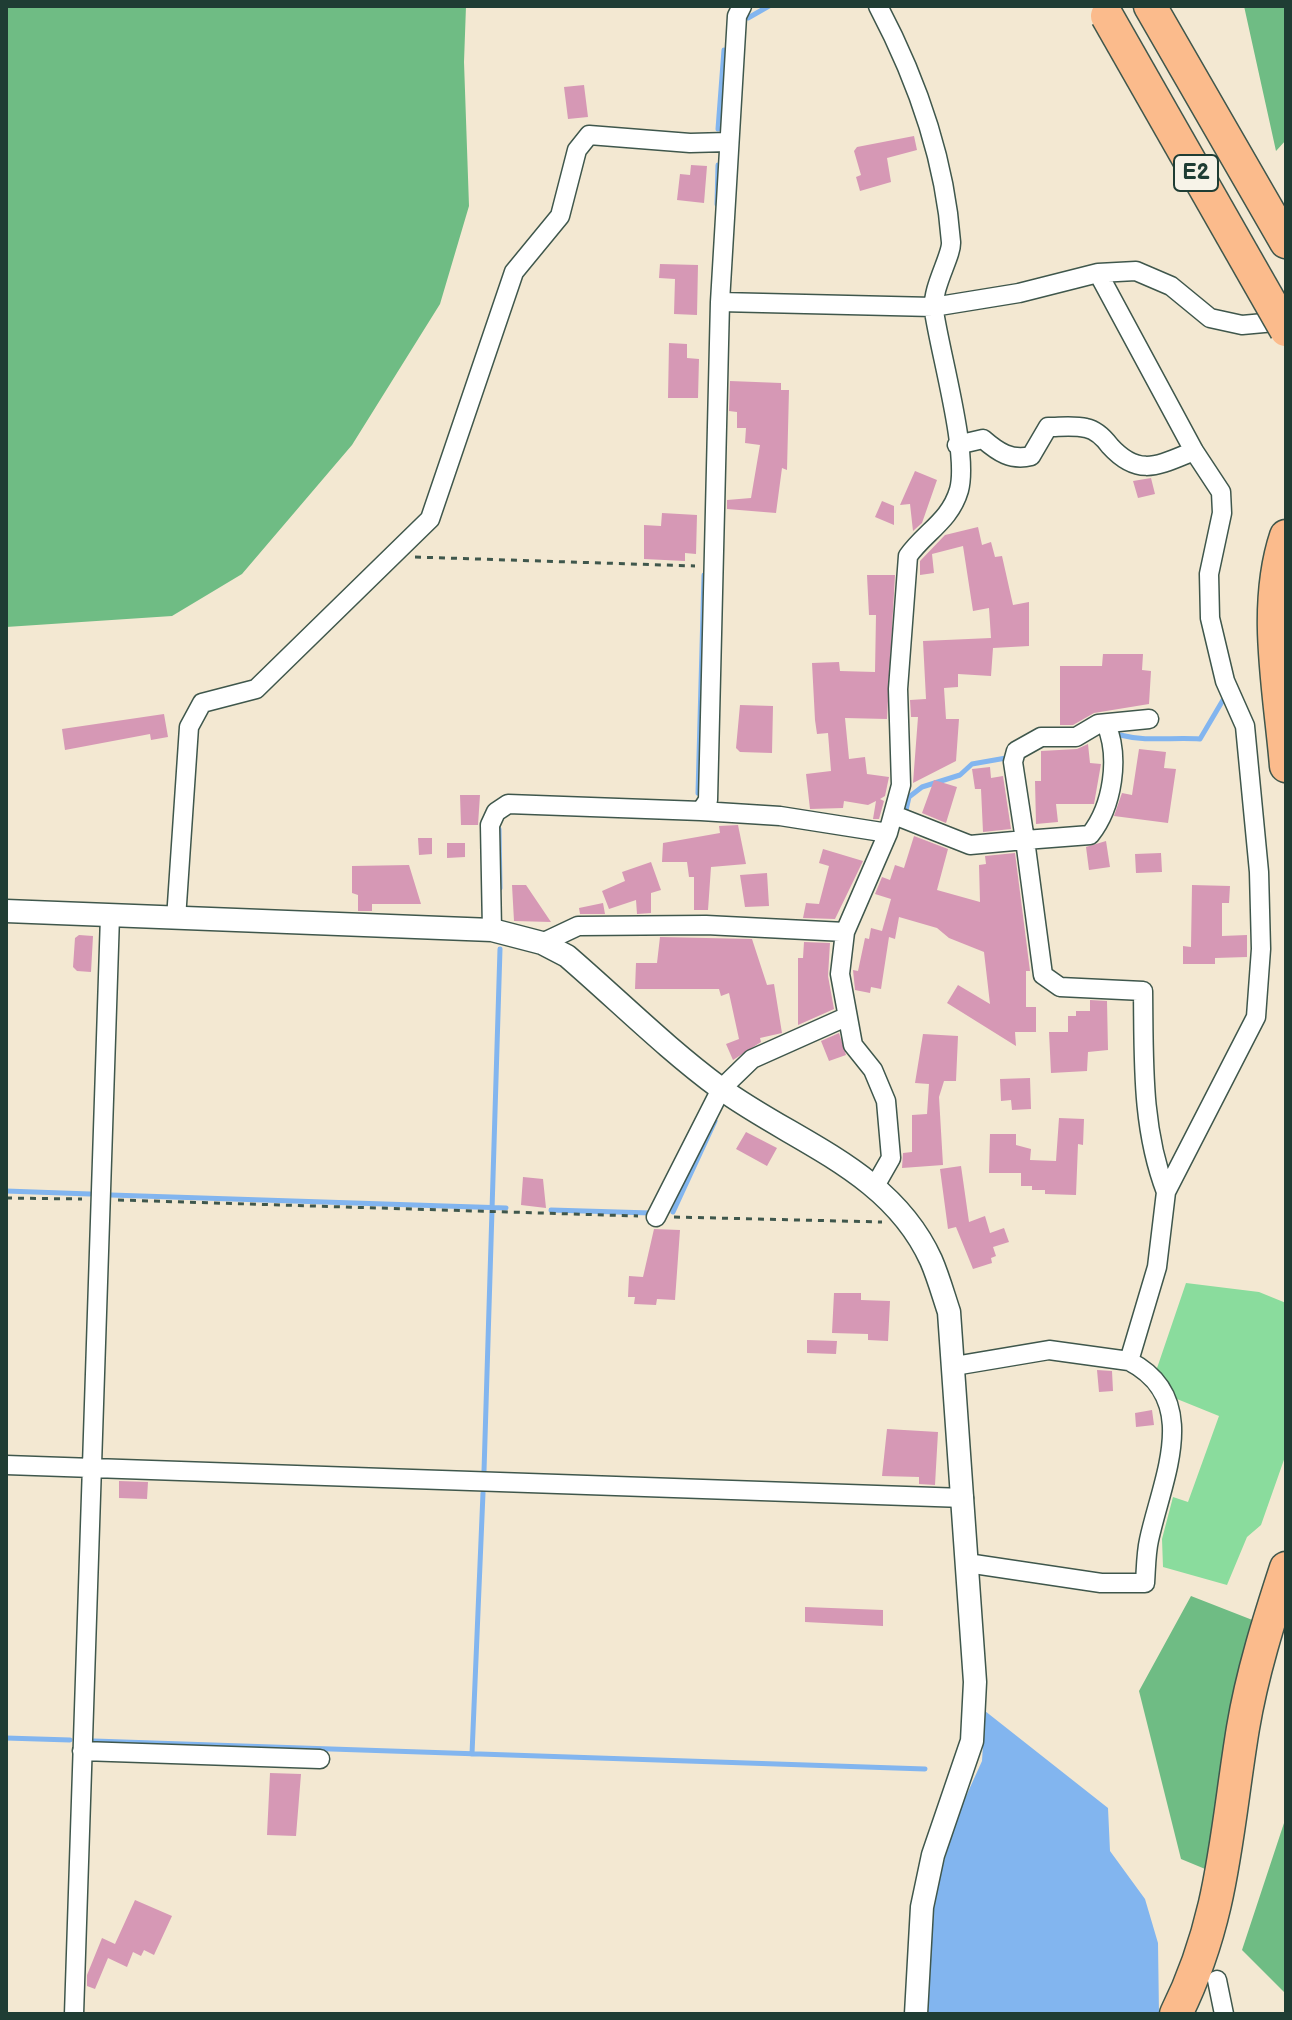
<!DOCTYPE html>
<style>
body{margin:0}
#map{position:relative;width:1292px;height:2020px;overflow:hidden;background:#f3e8d2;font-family:"Balsamiq Sans",sans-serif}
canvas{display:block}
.frame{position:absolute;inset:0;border:8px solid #1f3d34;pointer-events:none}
</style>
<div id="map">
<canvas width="1292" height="2020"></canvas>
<div class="frame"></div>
</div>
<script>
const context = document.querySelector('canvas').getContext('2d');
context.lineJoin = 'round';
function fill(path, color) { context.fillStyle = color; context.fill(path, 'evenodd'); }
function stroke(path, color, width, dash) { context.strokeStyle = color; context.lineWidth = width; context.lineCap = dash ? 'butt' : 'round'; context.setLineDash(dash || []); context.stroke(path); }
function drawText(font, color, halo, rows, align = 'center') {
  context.font = font + ' "Balsamiq Sans",sans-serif'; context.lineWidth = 6; context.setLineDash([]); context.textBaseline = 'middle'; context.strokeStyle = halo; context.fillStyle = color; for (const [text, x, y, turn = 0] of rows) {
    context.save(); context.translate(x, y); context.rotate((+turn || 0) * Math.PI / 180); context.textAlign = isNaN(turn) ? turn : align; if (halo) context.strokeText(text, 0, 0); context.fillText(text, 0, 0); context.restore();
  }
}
const green = new Path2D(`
 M1186,1283L1259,1292L1286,1303V1454L1261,1525L1247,1537L1227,1585L1163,1567L1162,1539L1173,1497L1188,1502L1219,1416L1177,1399L1155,1374Z`);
const forest = new Path2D(`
 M6,6H466L464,62L469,206L440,304L352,445L242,574L172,616L6,627Z
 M1244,6H1286V140L1276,151Z
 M1191,1596L1255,1621L1210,1871L1181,1859L1139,1691Z
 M1286,1817V1994L1242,1950Z`);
const water = new Path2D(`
 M985,1711L1108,1808L1110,1851L1145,1899L1158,1943L1159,2014H928L931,1905L958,1814L982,1761Z`);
const stream = new Path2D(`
 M748,18L769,6
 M718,129L724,50
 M717,204L718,165
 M1120,735C1147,742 1172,737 1200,739L1223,700
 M698,793L704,575
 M905,815L909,797L922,787L960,775L972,764L1006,758
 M499,829L500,888
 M6,1191L90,1194
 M111,1195L506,1208
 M551,1210L651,1213
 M673,1212L715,1121
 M484,1471L500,949
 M6,1738L70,1740
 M94,1741L925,1769
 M472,1754L483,1493`);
const building = new Path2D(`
 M584,85L588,117L568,119L564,87Z
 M914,136L917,150L887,158L891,182L860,191L856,177L861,175L854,151L857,147Z
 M691,165L707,166L704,203L677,200L680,174L690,175Z
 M660,264L698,265L697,315L674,314L675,279L659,278Z
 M669,343L687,344V358L699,359L698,398H668Z
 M730,381L781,383V390H789L787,470L782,468L776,513L727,509V500L751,498L760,445L745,443L746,428H737V412L729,411Z
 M915,471L937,480L922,523L913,531L910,504L900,505Z
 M1151,478L1155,494L1138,498L1133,481Z
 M882,501L894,506V525L875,517Z
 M662,513L697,515L696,554L685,553V561L644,559V525L661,526Z
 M978,527L982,545L991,542L995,557L1002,556L1013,605L1029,602V646L993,648L991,676L958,674V687L944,688L946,719H959L956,761L913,783L918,717H911L910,700L926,699L923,641L991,638L989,608L973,611L963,546L932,554L934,573L920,575V561L945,535Z
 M867,575H895L887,719L845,718L849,759L865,757L867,774L889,777L885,796L880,799L884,801L879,819H873L876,801L868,805L844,801L843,808L810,809L806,774L831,771L828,733L817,734L815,720L812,663L839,662L840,671L875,672L876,615H869Z
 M1103,654H1143L1142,670L1151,671L1149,704L1094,713L1073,725H1060V666H1102Z
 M740,705L773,706L772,753L740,752L736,748Z
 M164,714L168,737L151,740L150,734L65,750L62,729Z
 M1088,744L1090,763L1101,764L1094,804H1056L1058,822L1036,824L1035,781H1041V751L1077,749Z
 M1139,749L1166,752L1164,768L1176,769L1168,823L1114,816L1122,793L1132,795Z
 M990,767L991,778L1003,776L1011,829L983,832L981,789H975L972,769Z
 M934,780L957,787L946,823L922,813Z
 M460,795H480L478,825H461Z
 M738,825L746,864L711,867L708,910H694V877H689L687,862H662L663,843L720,833L719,826Z
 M914,836L948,849L937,890L980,902L979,865L986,864L985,856L1015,853L1030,971H1026V1007H1036V1032H1015L1016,1046L947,1003L958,985L990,1004L984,952L949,938L937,928L899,917L895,939L889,937L881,989L871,987L870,993L855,990L853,970L858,971L865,938L869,939L871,928L882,931L891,899L875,894L882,877L890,880L895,865L904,868Z
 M418,838H432V854L419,855Z
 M1106,841L1110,867L1089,870L1086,847Z
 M447,843H465V857L447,858Z
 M823,849L863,861L835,919L803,918L806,903L819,904L829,866L819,863Z
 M1161,853L1162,872L1136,873L1135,854Z
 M651,862L661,890L651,893V913L637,914L636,900L609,909L602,891L625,881L622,872Z
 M409,865L421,904H372V911H358V895L352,893V866Z
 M767,873L769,906L745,907L740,875Z
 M512,885H526L551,922L514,921Z
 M1192,885L1230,886L1229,903H1222V936L1247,935V957L1215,958V964H1183V946L1191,947Z
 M603,903L605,914H580L579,908Z
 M79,935L93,936L91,972L77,971L73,967L75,938Z
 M660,937L752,939L767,985L774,984L782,1033L760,1038L761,1042L733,1060L726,1044L739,1039L729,993L721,996L719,989H635L636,963H657Z
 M804,942L830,943L828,976L834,1009L798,1025V958H803Z
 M1090,1000L1107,1001L1108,1050L1088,1052L1087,1071L1051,1073L1049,1032H1068V1016H1076V1011H1090Z
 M839,1033L846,1055L829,1061L821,1041Z
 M923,1034L958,1036L956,1081H944L939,1097L943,1165L902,1168L903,1153L912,1152V1115L927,1114L929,1084L915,1083Z
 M1030,1078L1031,1109L1012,1110L1011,1100L1001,1101L1000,1079Z
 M1059,1118L1084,1119L1083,1145L1078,1144L1076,1195L1045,1194V1190H1032V1186H1021V1173H989L990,1134H1016V1145L1031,1149L1030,1160L1056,1161Z
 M746,1132L777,1148L767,1166L736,1149Z
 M961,1166L969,1222L985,1216L990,1233L1004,1228L1009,1242L993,1247L996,1256L991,1258L992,1263L973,1269L956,1227L948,1229L940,1169Z
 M523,1177L543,1179L546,1208L521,1205Z
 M654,1229L680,1230L675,1300L657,1299L656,1305L634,1304L635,1297H628L629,1276L643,1277Z
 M834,1293H861V1300L890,1301L888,1341L868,1340V1334L832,1333Z
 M807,1340L837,1341L836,1354L807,1353Z
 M1097,1370L1112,1371L1113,1391L1099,1392Z
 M1152,1410L1154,1425L1136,1427L1135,1413Z
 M887,1429L938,1432L935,1485L919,1484V1477L882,1476Z
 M119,1481L148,1482L147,1499L119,1498Z
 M805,1607L883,1610V1626L805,1622Z
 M270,1773L301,1774L296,1836L267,1835Z
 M135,1900L172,1916L154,1955L144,1950L141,1956L133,1952L127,1967L108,1958L95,1989L87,1986V1975L102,1938L115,1944Z`);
const path = new Path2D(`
 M415,557L695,566
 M6,1198L82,1199
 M118,1200L638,1216
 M674,1217L882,1222`);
const minor = new Path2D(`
 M720,302L933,307L1019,293L1098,273L1136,271L1171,286L1210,318L1242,325L1286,321
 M957,445L983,439C998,452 1011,461 1031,456L1048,427C1060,427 1074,425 1086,428C1096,430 1104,438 1110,446C1139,478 1159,465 1194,451
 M1106,724C1120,757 1113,806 1090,835L1025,840L1043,975L1060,987L1143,991C1144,1059 1141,1127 1166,1192
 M701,811L780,816L888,833
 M894,815L970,845L1025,840L1013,762L1016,751L1041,737H1076L1098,724L1149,719
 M176,919L189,727L202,703L256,689L430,519L514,272L560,216L577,150L589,135L690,143L728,142
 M492,930L490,825L496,812L508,804L701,811L708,800L720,302L737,16L742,6
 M542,943L578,926L706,925L845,932
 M875,1186L891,1158L886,1101L873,1070L853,1045L840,974L845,932L888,833L901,785L898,689L908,556C925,532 950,521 959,490C969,453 940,353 934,311C931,288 952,256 951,242C945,160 916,78 878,6
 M656,1217L721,1089L752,1059L846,1017
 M954,1366L1049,1350L1129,1361L1157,1267L1166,1192L1256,1017L1261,949L1259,872L1245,726L1225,681L1210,618L1209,574L1222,513L1221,492L1194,451L1098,273
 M6,1465L964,1498
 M967,1563L1101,1583H1145C1146,1569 1146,1553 1149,1540C1162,1479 1203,1399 1129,1361
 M82,1751L320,1759
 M1217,1980L1224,2014
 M74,2014L110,916`);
const tertiary = new Path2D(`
 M6,911L492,930L542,943L567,956C618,1000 667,1049 720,1088C794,1142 890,1170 931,1260C938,1276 943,1294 949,1312L975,1682L972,1741L933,1855L922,1907L916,2014`);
const motorway = new Path2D(`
 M1150,6L1286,242
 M1286,536C1262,608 1280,692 1286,766
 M1176,2014C1224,1918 1226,1831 1243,1728C1252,1674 1269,1620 1286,1568`);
const motorwayBridge = new Path2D(`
 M1107,16L1286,330`);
const shields = [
 [1196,173,44]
];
const shieldNames = [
 ["E2",1196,173]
];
fill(green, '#8adc9d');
fill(forest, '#6fbc84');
fill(water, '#82b5ef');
stroke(stream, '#82b5ef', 5);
fill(building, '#d698b5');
stroke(minor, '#3f574c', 21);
stroke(tertiary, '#3f574c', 25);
stroke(motorway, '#3f574c', 35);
stroke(path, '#3f574c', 3, [6, 6]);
stroke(minor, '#fff', 18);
stroke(tertiary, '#fff', 22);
stroke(motorway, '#fbbb8c', 32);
stroke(motorwayBridge, '#3f574c', 35, []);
stroke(motorwayBridge, '#fbbb8c', 32);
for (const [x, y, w] of shields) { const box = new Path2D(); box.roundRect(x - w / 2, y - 18, w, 36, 6); context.fillStyle = '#f7f3e8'; context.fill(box); stroke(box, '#1f3d34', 2); }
drawText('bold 22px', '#1f3d34', null, shieldNames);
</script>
